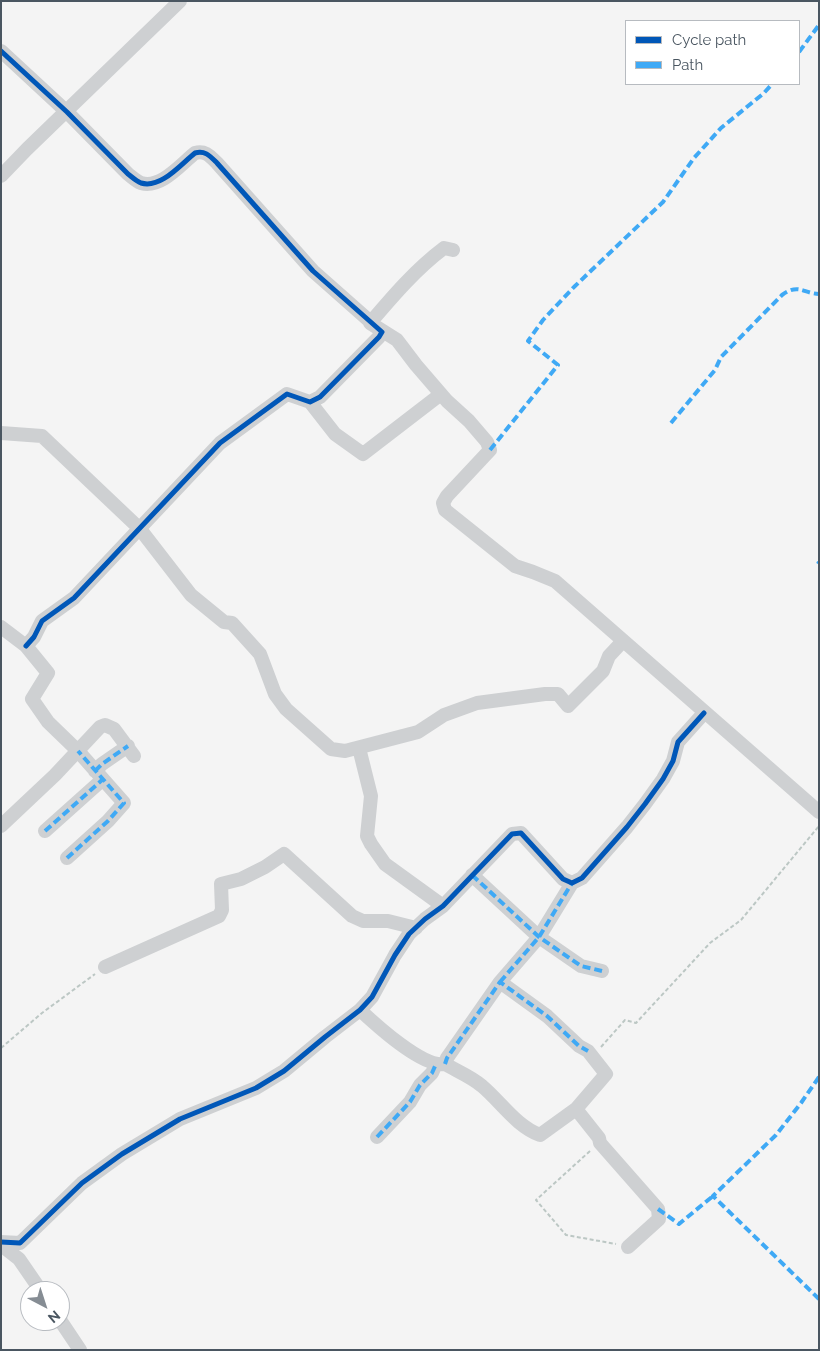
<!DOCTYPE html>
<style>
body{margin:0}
#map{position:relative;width:820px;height:1351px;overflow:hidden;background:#f4f4f4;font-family:Raleway,sans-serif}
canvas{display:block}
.frame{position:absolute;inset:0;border:2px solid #4a5661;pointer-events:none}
.legend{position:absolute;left:625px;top:20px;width:175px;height:65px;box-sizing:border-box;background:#fff;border:1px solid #b7bbc0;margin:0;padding:6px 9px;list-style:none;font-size:15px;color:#4a5661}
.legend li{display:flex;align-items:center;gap:10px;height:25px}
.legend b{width:25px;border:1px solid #b7bbc0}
.north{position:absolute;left:20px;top:1281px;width:50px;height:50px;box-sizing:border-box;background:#fff;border:1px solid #b7bbc0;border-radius:50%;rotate:140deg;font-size:14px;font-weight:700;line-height:20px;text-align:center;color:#4a5661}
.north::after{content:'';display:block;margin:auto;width:18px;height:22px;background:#868d94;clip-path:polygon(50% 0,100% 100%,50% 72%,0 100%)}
</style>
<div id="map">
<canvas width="820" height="1351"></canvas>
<div class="frame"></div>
<ul class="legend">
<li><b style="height:6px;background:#0057b8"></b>Cycle path</li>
<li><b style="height:6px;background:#3fa9f5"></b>Path</li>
</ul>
<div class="north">N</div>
</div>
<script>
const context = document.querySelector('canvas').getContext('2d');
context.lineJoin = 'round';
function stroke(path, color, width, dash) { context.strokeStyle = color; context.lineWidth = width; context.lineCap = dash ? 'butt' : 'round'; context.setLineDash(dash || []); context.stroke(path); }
const path = new Path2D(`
 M601,1047L625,1020L636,1023L710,943L741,920L819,826
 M1,1048L42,1013L95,974
 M590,1151L536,1200L566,1235L616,1244`);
const minor = new Path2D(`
 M1,51L67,112L128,174C132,177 136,181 141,183C161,189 181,164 195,153C205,150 210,156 217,163L313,271L382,332L379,337L320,397L310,402L287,394L220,443L74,598L42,621L34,637L26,646
 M1,176L27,149L180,1
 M453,250L444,248C416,269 393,296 370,323L397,340L416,365L447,401L469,421L487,442L490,450L447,496L443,503L445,510L515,566L533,572L555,581L819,812
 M310,402L335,434L363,454L441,394
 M1,433L42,436L140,529L191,595L224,622L232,623L260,654L275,694L286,709L331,749L345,751L418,732L444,715L477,703L545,694H558L568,706L603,671L609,656L623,641
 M1,627L26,646L48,673L32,699L48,722L78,751L124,803L108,821L67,858
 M359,748L371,796L367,836L371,844L385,864L443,906
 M95,771L102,764L128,746
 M1,826L55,775L100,727L105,725L114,729L134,756
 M45,831L102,780
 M472,875L539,937L581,966L602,971
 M105,967L219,916L222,910L221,884L241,879L265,867L284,854L352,916L363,921H388L416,928
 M500,982L539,937L572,883
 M360,1010C376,1025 423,1068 445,1064C457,1071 472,1077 482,1086C501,1102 516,1126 540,1135L576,1109
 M445,1064L447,1058L500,982L547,1016L579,1046L588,1051L606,1074L576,1109L599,1138L600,1143L658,1209L659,1219L628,1247
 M377,1137L410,1102L420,1085L432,1073L436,1064
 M1,1242L20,1243L82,1183L122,1154L180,1119L256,1088L284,1071L325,1037L360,1010L372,997L395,955L409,934L425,919L443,906L512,834L521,833L563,879L572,883L582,878L627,827L645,804L663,779L673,761L678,742L704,713
 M1,1245L19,1259L41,1291
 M60,1320L80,1350`);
const quiet = new Path2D(`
 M799,52L819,25
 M671,423L715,370L721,357L782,295C799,283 802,293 819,294
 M490,450L558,365L528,341L543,320L574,287L663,202L694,158L721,128L764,93L772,84
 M818,564L819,562
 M95,771L102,764L128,746
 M45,831L102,780
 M67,858L108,821L124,803L78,751
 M472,875L539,937L581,966L602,971
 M500,982L539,937L572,883
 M445,1064L447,1058L500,982L547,1016L579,1046L588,1051
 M819,1077L801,1103L776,1135L713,1196L819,1299
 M377,1137L410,1102L420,1085L432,1073L436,1064
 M658,1209L679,1224L713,1196`);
const cycleway = new Path2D(`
 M1,51L67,112L128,174C132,177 136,181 141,183C161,189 181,164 195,153C205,150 210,156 217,163L313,271L382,332L379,337L320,397L310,402L287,394L220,443L74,598L42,621L34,637L26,646
 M1,1242L20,1243L82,1183L122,1154L180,1119L256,1088L284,1071L325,1037L360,1010L372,997L395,955L409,934L425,919L443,906L512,834L521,833L563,879L572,883L582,878L627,827L645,804L663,779L673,761L678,742L704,713`);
stroke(path, '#bcc7c4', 2, [4, 2.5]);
stroke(minor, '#ced0d2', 14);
stroke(quiet, '#3fa9f5', 4, [8, 4]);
stroke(cycleway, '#0057b8', 5);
</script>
